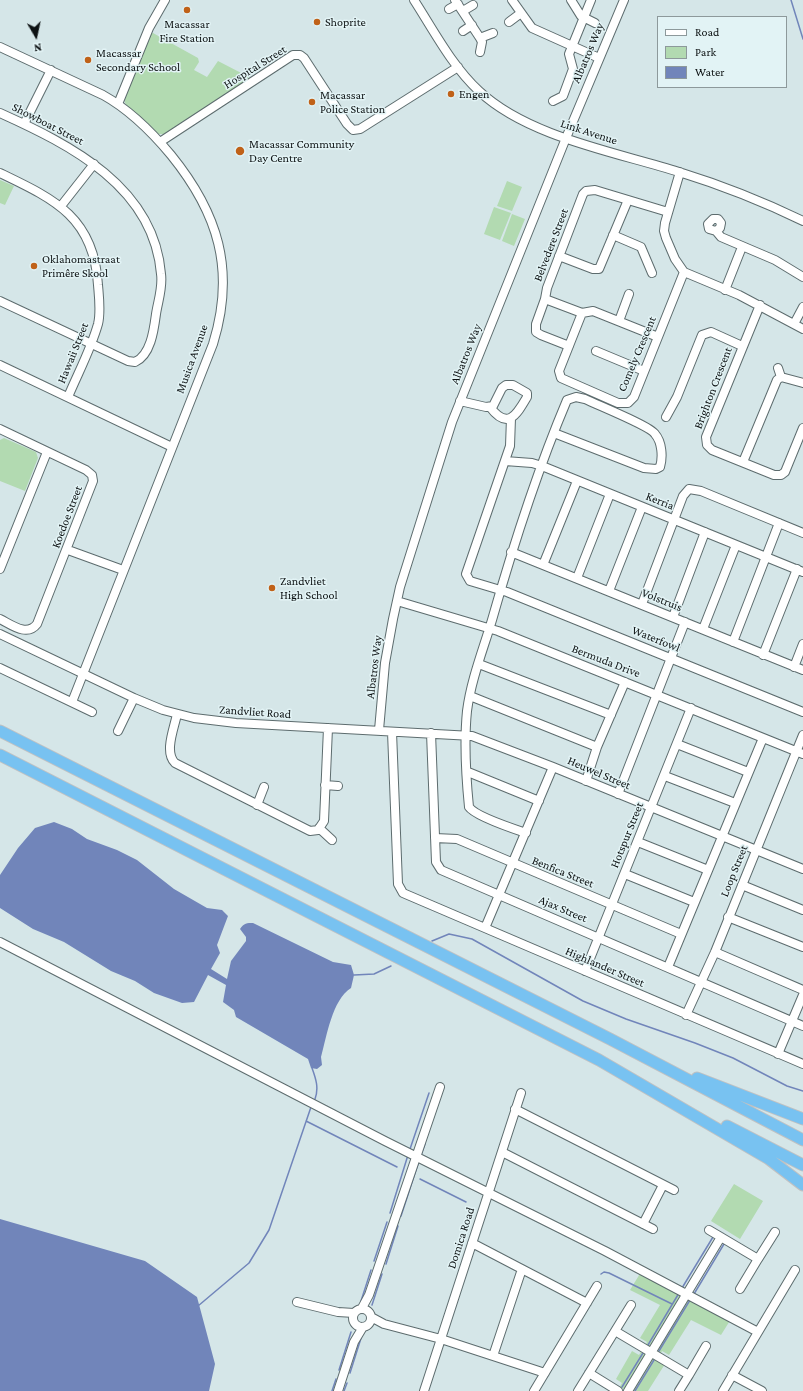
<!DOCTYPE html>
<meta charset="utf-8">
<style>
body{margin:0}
#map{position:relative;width:803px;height:1391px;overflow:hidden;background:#d5e6e8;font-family:"Crimson Pro",serif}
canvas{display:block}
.legend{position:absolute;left:657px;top:16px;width:130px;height:72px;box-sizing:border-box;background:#e2f3f5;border:1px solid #8d999b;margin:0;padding:5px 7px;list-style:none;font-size:12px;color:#0d1213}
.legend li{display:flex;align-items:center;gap:8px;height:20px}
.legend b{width:20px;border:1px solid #8d999b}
.north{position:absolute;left:16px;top:16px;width:40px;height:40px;-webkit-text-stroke:3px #e2f3f5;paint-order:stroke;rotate:171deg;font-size:11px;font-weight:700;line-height:16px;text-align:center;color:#0d1213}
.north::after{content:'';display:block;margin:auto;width:14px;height:18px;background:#0d1213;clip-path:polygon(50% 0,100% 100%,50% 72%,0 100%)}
</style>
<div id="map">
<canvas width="803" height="1391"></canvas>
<ul class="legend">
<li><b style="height:5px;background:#fff"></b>Road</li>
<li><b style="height:11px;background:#b2dab1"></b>Park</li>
<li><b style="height:11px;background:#7185ba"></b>Water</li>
</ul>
<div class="north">N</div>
</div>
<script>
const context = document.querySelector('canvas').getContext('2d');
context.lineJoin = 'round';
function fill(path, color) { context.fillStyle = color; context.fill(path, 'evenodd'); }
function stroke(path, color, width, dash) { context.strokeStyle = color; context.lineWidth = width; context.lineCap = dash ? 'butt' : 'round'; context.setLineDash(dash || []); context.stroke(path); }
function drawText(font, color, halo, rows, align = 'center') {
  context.font = font + ' "Crimson Pro",serif'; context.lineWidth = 3; context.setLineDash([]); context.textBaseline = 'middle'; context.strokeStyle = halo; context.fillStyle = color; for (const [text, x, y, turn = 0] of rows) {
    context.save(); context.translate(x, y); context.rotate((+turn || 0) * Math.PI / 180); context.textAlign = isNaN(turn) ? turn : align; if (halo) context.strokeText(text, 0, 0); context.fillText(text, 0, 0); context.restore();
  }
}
const green = new Path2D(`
 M153,33L198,58L199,62L194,70L207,77L218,61L247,76L250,80L164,134H157L126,105L124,100L150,34Z
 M0,180L14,186L5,205L0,203Z
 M507,181L522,187L512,211L497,206Z
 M494,207L511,213L500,240L484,234Z
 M512,214L525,219L514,246L502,241Z
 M4,438L36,452L38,458L25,491L0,481V440Z
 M734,1184L763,1201L740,1239L711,1221Z
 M641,1272L683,1294L650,1347L645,1346L647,1342L640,1338L660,1305L630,1290Z
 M688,1297L731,1319L721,1335L691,1320L669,1355L662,1351L660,1355L657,1350Z
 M642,1350L646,1354L626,1389L619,1388L622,1383L616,1379L632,1351L639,1355Z
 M651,1358H654L665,1364L648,1391H631Z`);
const water = new Path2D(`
 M54,822L72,829L87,839L117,850L137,860L174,889L207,908L222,910L228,916L217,945L220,953L211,969L227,979L231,961L246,941V937L240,929C244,923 247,923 253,923L333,962L351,965L354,975L351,988C332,1000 327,1036 321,1057L322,1065L317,1069L311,1068L308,1059L236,1017L234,1010L223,1002L226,985L208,975L194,1002L182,1003L154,993L135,981L111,971L64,942L33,929L0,908V875L18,848L35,828Z
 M0,1219L145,1261L197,1297L215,1364L209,1391H0Z`);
const stream = new Path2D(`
 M791,0L803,39
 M432,941L449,934L472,939L583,1001L626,1019L695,1043L733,1058L787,1086L803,1091
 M354,975L374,974L391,966
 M312,1068C316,1079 319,1088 315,1099
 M306,1121L397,1167
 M410,1149L429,1093
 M421,1155L425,1144
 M420,1179L466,1202
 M390,1213L408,1155
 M401,1216L419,1161
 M374,1261L387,1222
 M386,1264L398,1226
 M601,1274L604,1272L609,1273L672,1304
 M682,1288L713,1237
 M694,1294L724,1244
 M361,1301L371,1270
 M372,1305L382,1274
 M198,1306L249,1263L269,1230L311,1107
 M648,1345L679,1293
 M659,1351L690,1300
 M339,1370L351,1332
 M350,1373L362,1335
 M622,1387L643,1353
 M332,1391L336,1379
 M344,1391L347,1383
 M635,1391L654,1360`);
const minor = new Path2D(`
 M414,0C434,31 452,66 479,91C528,137 616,152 679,172C721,185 764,202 803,221
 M455,0L480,38L482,42L480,52
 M512,0L532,28L599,58
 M571,0L581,16L595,23
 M449,9L458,4
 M463,11L473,5
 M509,22L521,13
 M463,31L472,25
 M480,38L493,33
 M0,47L103,95C130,110 151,131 171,155C218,213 236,270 213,344L72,702
 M553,101L563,96L573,69L569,54L591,0
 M118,104L149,28L165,0
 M0,113C71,145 154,187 161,274C163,287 158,301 156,314C154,329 151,355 135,362L128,361L0,301
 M24,124L51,70
 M160,142L293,55H300L304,58L347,124L353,130L360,129L458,67
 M680,172L665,223L664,231L666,238L675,259L684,272L739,295L803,329
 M0,173C54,199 94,217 98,285C99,297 101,312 98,324C91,349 78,373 68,397
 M61,206L94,164
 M716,231L720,228L721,223L718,219H713L708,224L709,229L716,231L721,237L775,260L803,277
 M613,235L641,247L652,273
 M559,256L593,269H599L628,200
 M725,290L742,247
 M545,299L536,324V332L541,335L569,346
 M760,305L706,437L707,445L712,450L774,475H781L785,472L803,428
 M582,313L559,371L561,378L618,403H628L634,397L684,272
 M619,321L629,294
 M794,324L803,307
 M658,337L593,311L582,313L545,299L547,288L583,194L586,191L595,190L668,212
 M596,351L644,371
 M0,365L172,447
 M778,368L781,377
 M460,401L486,407L493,406L502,388L506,385H513L527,393V397C517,414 508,431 490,407
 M666,417L677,397L702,335L711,332L742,346
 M511,418L510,446L466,574L470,581L507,592L803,712
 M0,429L86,470L92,475L93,481L37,624C27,637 12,625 0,619
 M505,461L532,463L542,466L803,572
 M743,462L777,380L781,377L803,383
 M68,550L123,570
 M511,552L803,670
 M543,565L577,481
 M0,569L47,452
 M577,578L610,494
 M609,591L642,507
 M397,601L498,631L803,754
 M642,604L683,496L689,489L701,491L803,533
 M673,617L705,532
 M703,629L736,545
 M0,634L134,698L163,710L194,718L236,723L472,736L553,767L803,869
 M733,642L779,523
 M763,655L797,569
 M479,664L611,715
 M794,667L803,644
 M0,668L92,712
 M470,696L597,747
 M177,714C174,729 164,752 175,763L310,831L318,830L324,821L328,728
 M379,730L385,663L393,619L400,587L452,422L566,138L624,0
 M118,731L134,698
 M392,732L398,884L403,893L803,1064
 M431,733L436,862L441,870L803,1026
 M677,744L748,772
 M468,772L539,801
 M665,776L735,803
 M586,781L597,747L625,682
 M325,785L338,786
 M618,794L685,622
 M257,805L264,787
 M319,828L332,840
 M526,833C514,829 475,816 469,807C466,777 464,741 467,711C471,680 483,650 492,620C513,546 537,471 567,400L576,397L585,399C597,405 650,426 655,434C662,442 663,457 660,467L656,469L644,468L554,433
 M435,838L457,839L681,934
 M638,842L708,870
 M625,874L694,902
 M742,885L803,910
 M728,917L803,947
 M485,928L553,767
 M0,942L385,1141L605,1251L758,1332
 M715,952L803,990
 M668,967L763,738
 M585,971L691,708
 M686,1015L715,952L803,735
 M778,1054L803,995
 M515,1109L674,1190
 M502,1152L653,1229
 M643,1224L663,1185
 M709,1230L758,1259L740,1289
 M472,1243L587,1303
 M758,1259L775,1232
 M297,1302L338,1312L354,1313
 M631,1305L615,1331L689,1375L706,1346
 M362,1308L369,1295L440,1087
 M353 1318a9 9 0 1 1 18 0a9 9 0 1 1-18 0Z
 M371,1317L384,1324L441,1339L545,1373
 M493,1356L522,1269
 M589,1373L618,1391
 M732,1375L762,1391
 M338,1391L354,1342L363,1327
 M424,1391L521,1093
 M534,1391L597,1286
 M578,1391L615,1331
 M628,1391L721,1237
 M679,1391L689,1375
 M723,1391L795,1270`);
const highway = new Path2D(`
 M0,731L610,1039L803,1140
 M0,755L599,1060L769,1159L803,1185
 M697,1078L803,1119
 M727,1126L803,1165`);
const markers = [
 [187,10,4,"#c06118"],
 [317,22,4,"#c06118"],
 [88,60,4,"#c06118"],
 [451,94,4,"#c06118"],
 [312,102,4,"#c06118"],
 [240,151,5,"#c06118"],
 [34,266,4,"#c06118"],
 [272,588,4,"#c06118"]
];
const poiNames = [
 ["Shoprite",325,22],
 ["Macassar",187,24,"center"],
 ["Fire Station",187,38,"center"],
 ["Macassar",96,53],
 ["Secondary School",96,67],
 ["Engen",459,94],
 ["Macassar",320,95],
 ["Police Station",320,109],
 ["Macassar Community",249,144],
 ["Day Centre",249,158],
 ["Oklahomastraat",42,259],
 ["Primêre Skool",42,273],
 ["Zandvliet",280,581],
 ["High School",280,595]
];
const streetNames = [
 ["Albatros Way",588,53,-67],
 ["Hospital Street",255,67,-32],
 ["Showboat Street",48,124,27],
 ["Link Avenue",589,132,18],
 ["Belvedere Street",551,245,-69],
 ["Hawaii Street",73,353,-68],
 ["Albatros Way",466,354,-68],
 ["Comely Crescent",637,354,-67],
 ["Musica Avenue",192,359,-70],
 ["Brighton Crescent",713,388,-69],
 ["Kerria",660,501,22],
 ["Koedoe Street",67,517,-69],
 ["Volstruis",662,600,22],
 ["Waterfowl",656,639,22],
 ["Bermuda Drive",606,661,21],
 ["Albatros Way",374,667,-83],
 ["Zandvliet Road",255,712,4],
 ["Heuwel Street",599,773,23],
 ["Hotspur Street",627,835,-68],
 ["Loop Street",734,871,-68],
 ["Benfica Street",563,872,22],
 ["Ajax Street",563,909,23],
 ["Highlander Street",605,967,23],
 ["Domica Road",461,1238,-72]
];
fill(green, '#b2dab1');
fill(water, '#7185ba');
stroke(stream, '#7185ba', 1.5);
stroke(minor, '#5d6c6e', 10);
stroke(highway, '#c0c1c2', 13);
stroke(minor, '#fff', 8);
stroke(highway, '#78c2f1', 11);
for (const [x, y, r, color] of markers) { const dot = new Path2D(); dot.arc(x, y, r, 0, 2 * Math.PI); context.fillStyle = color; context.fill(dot); stroke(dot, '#e2f3f5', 1.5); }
drawText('12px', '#0d1213', '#e2f3f5', poiNames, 'left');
drawText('12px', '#0d1213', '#e2f3f5', streetNames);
</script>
